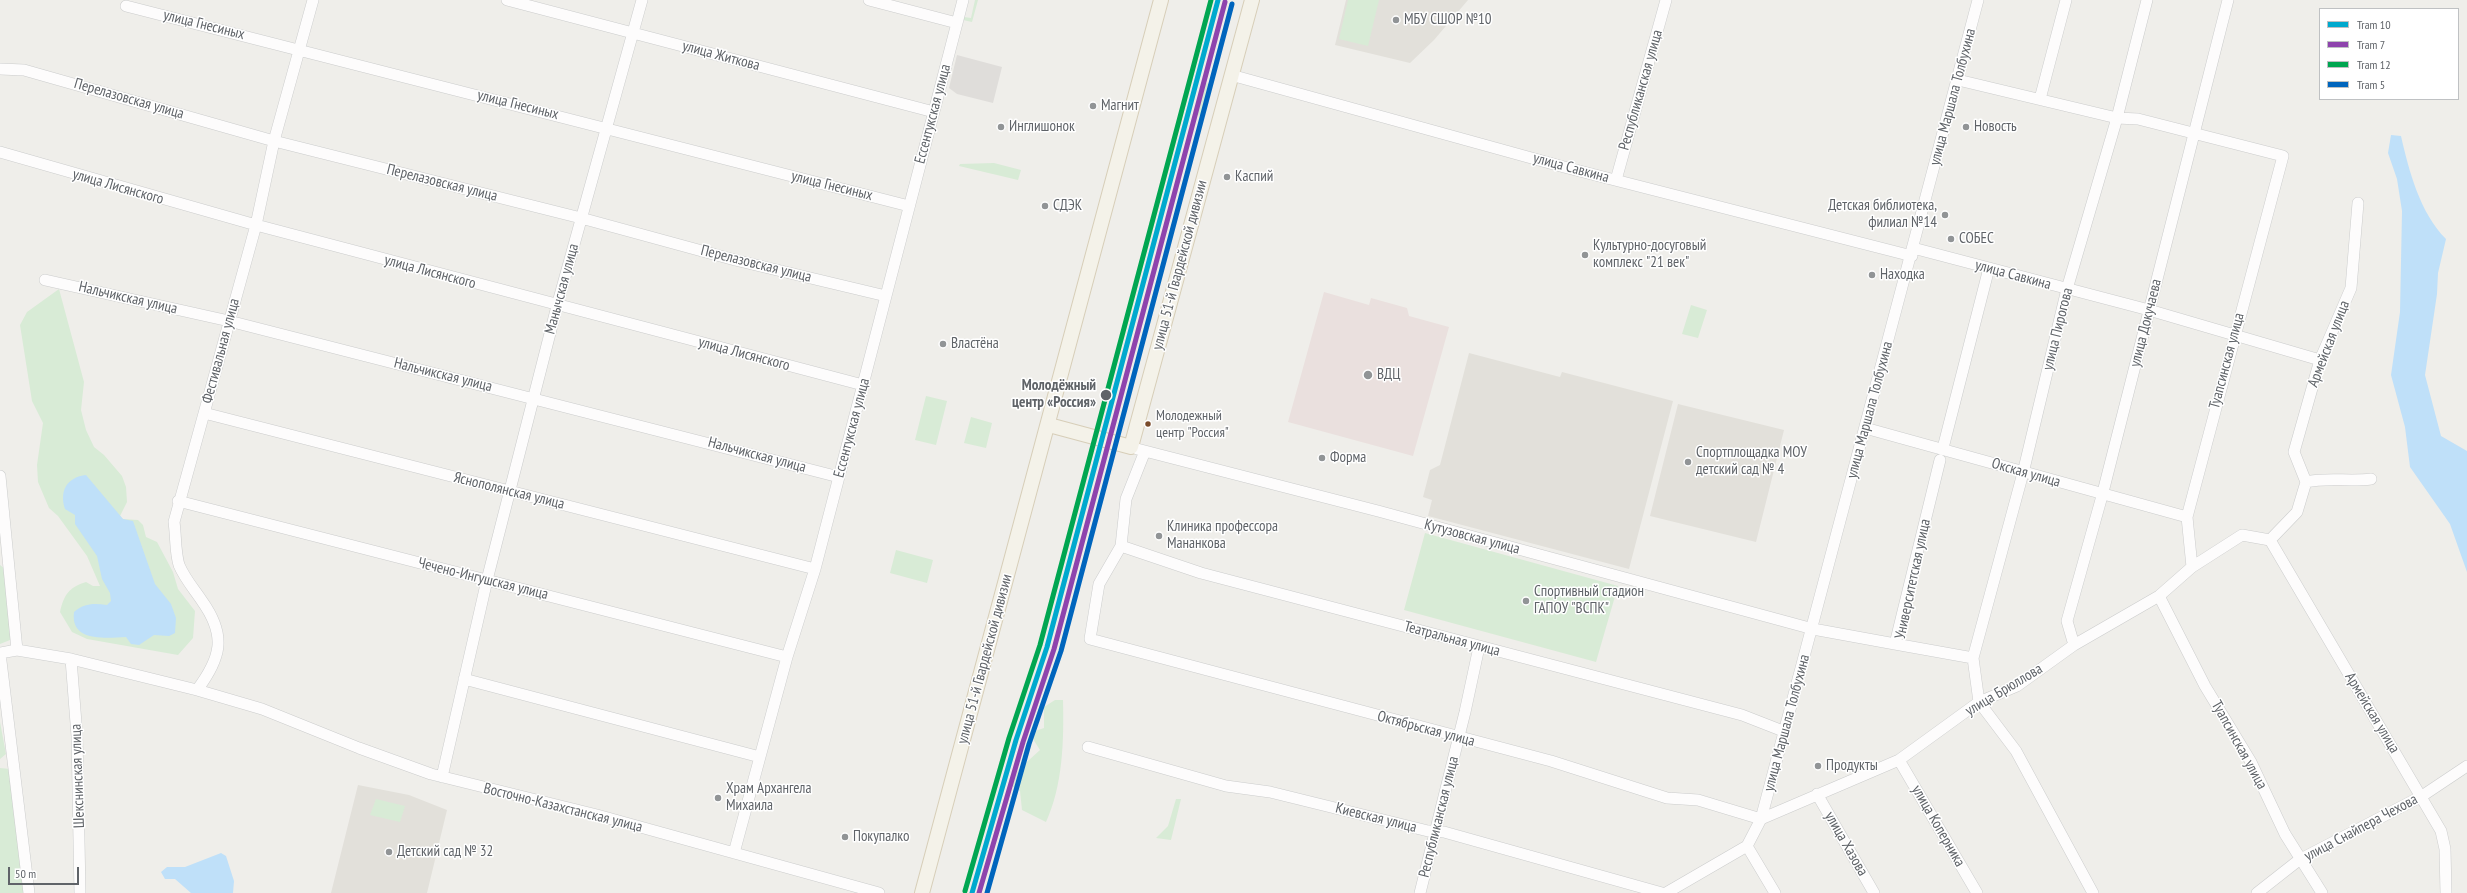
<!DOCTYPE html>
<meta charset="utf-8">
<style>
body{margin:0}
#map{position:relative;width:2467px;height:893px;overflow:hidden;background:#efeeea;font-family:"PT Sans Narrow",sans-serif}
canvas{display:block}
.legend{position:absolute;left:2319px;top:8px;width:140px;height:92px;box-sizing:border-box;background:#fff;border:1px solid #bfc1c3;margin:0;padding:5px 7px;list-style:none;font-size:12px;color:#5f6368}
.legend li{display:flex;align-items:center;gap:8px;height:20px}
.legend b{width:20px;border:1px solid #bfc1c3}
.scale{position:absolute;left:8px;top:867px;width:71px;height:18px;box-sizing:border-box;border:2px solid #5f6368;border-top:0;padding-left:5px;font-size:12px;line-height:14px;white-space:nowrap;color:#5f6368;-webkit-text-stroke:3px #fff;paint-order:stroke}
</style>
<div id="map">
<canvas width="2467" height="893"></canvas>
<ul class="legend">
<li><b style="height:5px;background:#00a9ce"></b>Tram 10</li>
<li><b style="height:5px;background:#8e44ad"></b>Tram 7</li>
<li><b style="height:5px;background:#00a651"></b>Tram 12</li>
<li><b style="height:5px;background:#0065bd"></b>Tram 5</li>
</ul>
<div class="scale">50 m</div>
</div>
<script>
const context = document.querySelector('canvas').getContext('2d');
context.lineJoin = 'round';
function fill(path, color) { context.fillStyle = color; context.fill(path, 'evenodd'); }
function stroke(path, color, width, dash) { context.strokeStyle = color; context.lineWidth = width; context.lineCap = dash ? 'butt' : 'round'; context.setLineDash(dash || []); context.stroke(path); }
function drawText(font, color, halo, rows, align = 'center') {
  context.font = font + ' "PT Sans Narrow",sans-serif'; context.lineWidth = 3; context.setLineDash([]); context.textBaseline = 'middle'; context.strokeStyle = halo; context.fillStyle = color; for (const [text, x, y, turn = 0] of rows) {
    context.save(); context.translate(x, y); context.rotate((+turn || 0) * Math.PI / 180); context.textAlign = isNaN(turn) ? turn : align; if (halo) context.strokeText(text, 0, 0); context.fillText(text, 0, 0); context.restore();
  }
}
const industrial = new Path2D(`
 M957,55L1002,67L993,103L957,94L949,88Z`);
const education = new Path2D(`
 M1346,0H1468L1434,40L1410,63L1335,45Z
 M1469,353L1560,377L1562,372L1673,401L1629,569L1428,516L1432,500L1423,497L1430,470L1440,465Z
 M1678,404L1784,430L1756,542L1650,516Z
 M358,785L409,795L447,810L427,893H331Z`);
const medical = new Path2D(`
 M1324,292L1369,305L1371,298L1407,308L1409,316L1449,327L1413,456L1288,422Z`);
const green = new Path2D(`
 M975,0H978L972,22L963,20L964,17L971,18Z
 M1348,0H1379L1368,46L1339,39Z
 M1205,83L1211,84L1203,117L1197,115Z
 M994,163L1021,170L1018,180L959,166L960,164Z
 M59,289L84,382L81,410L86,430L94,447L104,455L122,476L126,487L127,502L120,516L123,519L138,520L143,525L146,537L157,542L173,572L178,589L195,611L193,638L178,655L87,639L72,632L60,612C64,595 69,587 86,582L93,586H100L87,556L58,516L49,508L38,482L37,465L43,423L32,401L20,325L27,312Z
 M1691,305L1707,310L1698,338L1682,334Z
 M926,396L947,401L936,445L915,440Z
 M971,417L992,423L986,448L964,443Z
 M1425,533L1618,586L1596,662L1404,610Z
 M896,550L933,560L927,583L890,573Z
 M0,565L5,569L12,633L10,640L0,644Z
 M1055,700H1063C1064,740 1063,785 1046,822L1022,810L1020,791L1012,786L1018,770L1040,750L1033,739L1035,731L1044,728V707Z
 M0,722L6,754L0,759Z
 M0,768L10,769L24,893H0Z
 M376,799L405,806L400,822L370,815Z
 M1176,799H1181L1171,840L1156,838L1168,826Z`);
const water = new Path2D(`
 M2391,135L2401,136C2409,171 2420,213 2446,239L2438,273L2437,294L2425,375L2441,436L2467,451V572L2450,524L2410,467L2405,427L2391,375L2400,312L2402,211L2397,179L2388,153Z
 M86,475L123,519L133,521L155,584L171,604L176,618L175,633L169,636L154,635L139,645L131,644L126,637C105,638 70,642 74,612C84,603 94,603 107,605L111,601L110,593L102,579L97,556L75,524V515L65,509C59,491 67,477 86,475Z
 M221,853L226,856L234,881L233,893H191L175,879H165L161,872L167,867H185Z`);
const minor = new Path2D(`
 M507,0L934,112
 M869,0L957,23
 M126,6L909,206
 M0,69L24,70L274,141L581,218L735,260L886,296
 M1231,75L1564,167L1912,256
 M1958,80L2117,118L2138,119L2283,156L2187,517L2192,567
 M2040,99L2066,0
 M0,152L256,225L863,385
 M1616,180L1666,0
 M1913,248L2149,310L2320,360
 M45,280L229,321L839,477
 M204,413L815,569
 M1865,428L2187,517
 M1943,448L1989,268
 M1137,449L1378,511L1813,629L1895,644
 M1145,451L1126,499L1121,546L1099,584L1090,639L1551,761L1667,798L1698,800L1761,819
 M1940,460L1895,644L1973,658L1979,702L2016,751L2093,893
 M0,476L17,650L0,653
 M2306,482L2294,452L2320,360L2351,288L2358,203
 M178,501L787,657
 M2270,540L2441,831L2445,849L2446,893
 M1121,546L1201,573L1742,715L1783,731
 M2159,596L2205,686L2251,762L2285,834L2322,893
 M2074,645L2067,621L2102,496L2228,0
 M17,650L71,659L197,690L262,709L359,748L431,774L597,815L879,893
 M0,653L29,893
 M1973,658L2023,473L2067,289L2117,118L2147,0
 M71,659L77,736L80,893
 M464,679L760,757
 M197,690C221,658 227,636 202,601C194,589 185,579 179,565C175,552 176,535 174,522L256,225L274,141L313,0
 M1088,747L1226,786L1270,792L1428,831L1444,832L1662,893
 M1899,760L1977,893
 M442,777L487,580L557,306L642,0
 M1817,794L1874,893
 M1761,819L1899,760L1979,702L2017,686L2074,645L2159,596L2192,567L2242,535L2270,540L2297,512L2306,482C2328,477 2349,482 2371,479
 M1747,846L1775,893
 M734,853L787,657L815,569L963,0
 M1420,893L1465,712L1479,647
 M1666,893L1747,846L1761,819L1978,0
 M2257,893L2299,860L2422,796L2467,766`);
const major = new Path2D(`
 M1049,425L1131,447L1252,0
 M922,893L1161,0`);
const tram1 = new Path2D(`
 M972,893L1016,740L1047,647L1218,0`);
const tram2 = new Path2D(`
 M979,893L1023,742L1054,649L1225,2`);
const tram3 = new Path2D(`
 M965,891L1009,738L1040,645L1211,0`);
const tram4 = new Path2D(`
 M987,893L1029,744L1061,651L1232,4`);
const markers = [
 [1396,20,4,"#919496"],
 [1093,106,4,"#919496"],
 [1001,127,4,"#919496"],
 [1966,127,4,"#919496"],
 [1227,177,4,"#919496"],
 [1045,206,4,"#919496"],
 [1945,215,4,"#919496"],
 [1951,239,4,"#919496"],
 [1585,255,4,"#919496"],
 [1872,275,4,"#919496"],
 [943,344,4,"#919496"],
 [1368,375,5,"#919496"],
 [1106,395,6,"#5f6368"],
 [1148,424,3.5,"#7a4b2a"],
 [1322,458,4,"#919496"],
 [1688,462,4,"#919496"],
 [1159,536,4,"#919496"],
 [1526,601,4,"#919496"],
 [1818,766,4,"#919496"],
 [718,798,4,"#919496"],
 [845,837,4,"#919496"],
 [389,852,4,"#919496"]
];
const busNames = [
 ["Молодежный",1156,416],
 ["центр \"Россия\"",1156,433]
];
const poiNames = [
 ["МБУ СШОР №10",1404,20],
 ["Магнит",1101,106],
 ["Инглишонок",1009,127],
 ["Новость",1974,127],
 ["Каспий",1235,177],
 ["СДЭК",1053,206],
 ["Детская библиотека,",1937,206,"right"],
 ["филиал №14",1937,223,"right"],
 ["СОБЕС",1959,239],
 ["Культурно-досуговый",1593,246],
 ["комплекс \"21 век\"",1593,263],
 ["Находка",1880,275],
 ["Властёна",951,344],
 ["ВДЦ",1377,375],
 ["Спортплощадка МОУ",1696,453],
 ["детский сад № 4",1696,470],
 ["Форма",1330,458],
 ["Клиника профессора",1167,527],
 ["Мананкова",1167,544],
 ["Спортивный стадион",1534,592],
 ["ГАПОУ \"ВСПК\"",1534,609],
 ["Продукты",1826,766],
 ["Храм Архангела",726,789],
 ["Михаила",726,806],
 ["Покупалко",853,837],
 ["Детский сад № 32",397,852]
];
const streetNames = [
 ["улица Гнесиных",204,25,14],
 ["улица Житкова",721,56,15],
 ["Республиканская улица",1641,90,-74],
 ["улица Маршала Толбухина",1953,97,-75],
 ["Перелазовская улица",129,99,16],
 ["улица Гнесиных",518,105,14],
 ["Ессентукская улица",933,114,-75],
 ["улица Савкина",1571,168,15],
 ["Перелазовская улица",442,183,14],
 ["улица Гнесиных",832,186,14],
 ["улица Лисянского",118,187,16],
 ["Перелазовская улица",756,264,14],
 ["улица 51-й Гвардейской дивизии",1180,265,-75],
 ["улица Лисянского",430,272,15],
 ["улица Савкина",2013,275,15],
 ["Манычская улица",562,289,-75],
 ["Нальчикская улица",128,298,13],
 ["улица Докучаева",2146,323,-76],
 ["улица Пирогова",2058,329,-76],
 ["Армейская улица",2329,344,-69],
 ["Фестивальная улица",221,351,-75],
 ["улица Лисянского",744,354,15],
 ["Туапсинская улица",2227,361,-75],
 ["Нальчикская улица",443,375,14],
 ["улица Маршала Толбухина",1870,410,-75],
 ["Ессентукская улица",852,428,-75],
 ["Нальчикская улица",757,455,15],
 ["Окская улица",2026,473,16],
 ["Яснополянская улица",509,491,14],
 ["Кутузовская улица",1472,537,15],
 ["Чечено-Ингушская улица",483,579,14],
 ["Университетская улица",1913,579,-78],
 ["Театральная улица",1452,639,15],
 ["улица 51-й Гвардейской дивизии",985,659,-75],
 ["улица Брюллова",2004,690,-31],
 ["Армейская улица",2372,713,59],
 ["улица Маршала Толбухина",1787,723,-75],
 ["Октябрьская улица",1426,729,15],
 ["Туапсинская улица",2239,745,61],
 ["Шекснинская улица",78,776,-92],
 ["Восточно-Казахстанская улица",563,808,14],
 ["Республиканская улица",1439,817,-76],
 ["Киевская улица",1376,818,14],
 ["улица Коперника",1938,826,60],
 ["улица Снайпера Чехова",2361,828,-28],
 ["улица Хазова",1846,844,60]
];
const stopNames = [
 ["Молодёжный",1096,386],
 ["центр «Россия»",1096,403]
];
fill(industrial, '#dfddda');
fill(education, '#e2e0da');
fill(medical, '#eae0de');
fill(green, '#d8ebd6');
fill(water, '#bfe0f9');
stroke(minor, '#cbcccc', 12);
stroke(major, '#d7ceb8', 16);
stroke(minor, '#fdfcfc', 11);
stroke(major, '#f4f2e9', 14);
stroke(tram1, '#00a9ce', 5);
stroke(tram2, '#8e44ad', 5);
stroke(tram3, '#00a651', 5);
stroke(tram4, '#0065bd', 5);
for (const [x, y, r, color] of markers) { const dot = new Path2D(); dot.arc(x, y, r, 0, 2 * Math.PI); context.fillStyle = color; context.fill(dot); stroke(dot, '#fff', 1.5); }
drawText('14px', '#5f6368', '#fff', busNames, 'left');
drawText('15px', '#5f6368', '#fff', poiNames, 'left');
drawText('15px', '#5f6368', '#fff', streetNames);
drawText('bold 15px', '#5f6368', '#fff', stopNames, 'right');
</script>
